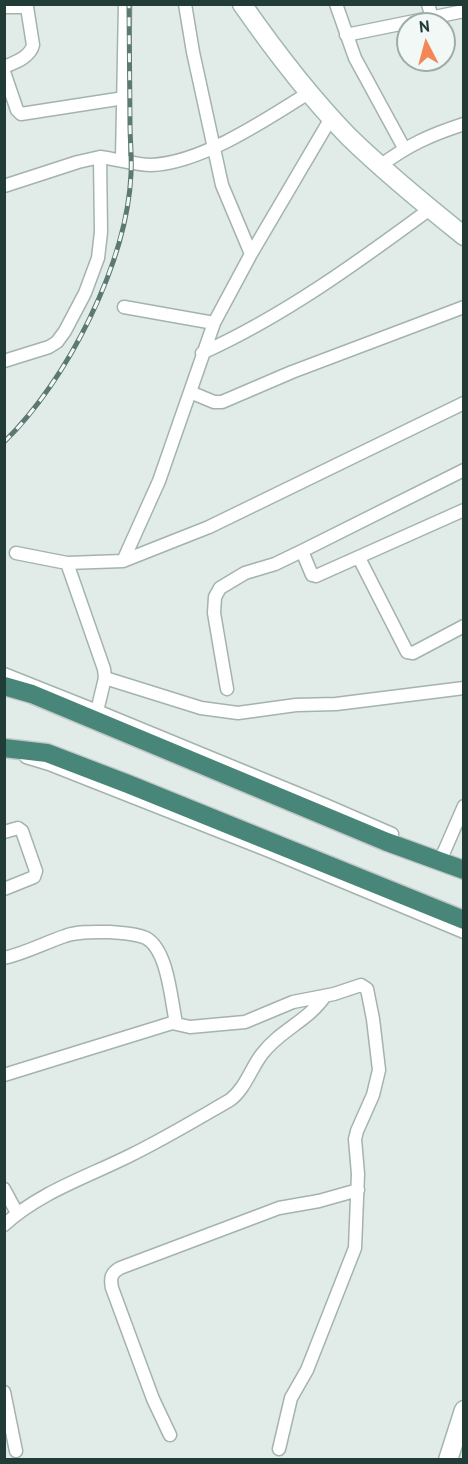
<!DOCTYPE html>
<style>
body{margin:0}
#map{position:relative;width:468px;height:1464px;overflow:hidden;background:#e1ebe7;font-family:"PT Sans",sans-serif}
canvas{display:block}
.frame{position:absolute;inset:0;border:6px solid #213c36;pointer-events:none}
.north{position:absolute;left:396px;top:12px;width:60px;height:60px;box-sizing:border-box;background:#f1f8f5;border:2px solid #9eada9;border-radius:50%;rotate:354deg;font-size:16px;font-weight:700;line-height:24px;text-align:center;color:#213c36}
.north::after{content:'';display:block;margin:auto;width:21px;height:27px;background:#f38757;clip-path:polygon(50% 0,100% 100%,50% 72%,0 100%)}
</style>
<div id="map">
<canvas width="468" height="1464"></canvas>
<div class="frame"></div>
<div class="north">N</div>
</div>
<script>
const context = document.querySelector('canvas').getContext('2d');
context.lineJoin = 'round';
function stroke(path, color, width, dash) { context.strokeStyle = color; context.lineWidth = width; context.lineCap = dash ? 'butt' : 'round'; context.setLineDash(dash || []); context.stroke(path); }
const minor = new Path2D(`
 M185,4L193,52L222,185L251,254
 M336,4L355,58L404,148
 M428,4L432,18
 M4,7H27V4
 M346,35L464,11
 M4,67C16,62 30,57 33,45L27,7
 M4,72L17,110L21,114L124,98
 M100,157C116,159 137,165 151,165C202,163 267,119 310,92
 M122,159L125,4
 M380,166C408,145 430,135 464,124
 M4,186L78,162L100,157L101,232L98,258L85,293L65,331L57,342L49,347L4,361
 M124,307L214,323
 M202,353C284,316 358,262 430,209
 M190,392L214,402H222L292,372L464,307
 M302,551L312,575L316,576L464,510
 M16,553L67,563L123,561L159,481L214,323L251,254L331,118
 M359,558L407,652L413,653L464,626
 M123,561L209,527L464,403
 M4,674L97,711L105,678L104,669L67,563
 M105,678L201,708L238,713L296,705L336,704L464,688
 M227,689L214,613L215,597L220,588L245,573L275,564L302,551L464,470
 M97,711L323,804L392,834
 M26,757L49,764L267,850L464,932
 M4,832L18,828L22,831L36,871L34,877L4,889
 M443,854L464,806
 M4,958C26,953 44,943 65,936C78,931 96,932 110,932C122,933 135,933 146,938C168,950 171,1000 176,1023
 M4,1075L172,1023L190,1027L245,1022L293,1002L334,994L361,985L367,989L373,1019L379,1070L373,1095L357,1131L355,1139L358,1174L355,1248L307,1370L291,1398L279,1449
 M4,1189L17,1213
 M4,1225C40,1192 87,1177 129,1156C164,1139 197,1119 230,1100C245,1089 251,1068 262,1054C280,1030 308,1021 325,996
 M4,1392L16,1451
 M170,1435L153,1399L112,1288C110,1278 111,1273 120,1268L279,1208L319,1201L358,1190`);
const secondary = new Path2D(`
 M242,4C274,50 310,97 349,137C385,172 424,204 464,236
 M448,1460L464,1410`);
const trunk = new Path2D(`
 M4,686L32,694L387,842L464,870
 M4,748L47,753L128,784L464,920`);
const rail = new Path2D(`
 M4,442C67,381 127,263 131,174C132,157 130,140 130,124C130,84 129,44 129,4`);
stroke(minor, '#a4b3ae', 15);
stroke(secondary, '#9fb7b0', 21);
stroke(trunk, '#c1c8c7', 21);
stroke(minor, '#fff', 12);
stroke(secondary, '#fff', 18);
stroke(trunk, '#48867a', 18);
stroke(rail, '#5b7872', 5);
stroke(rail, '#f1f8f5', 3, [9]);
</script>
